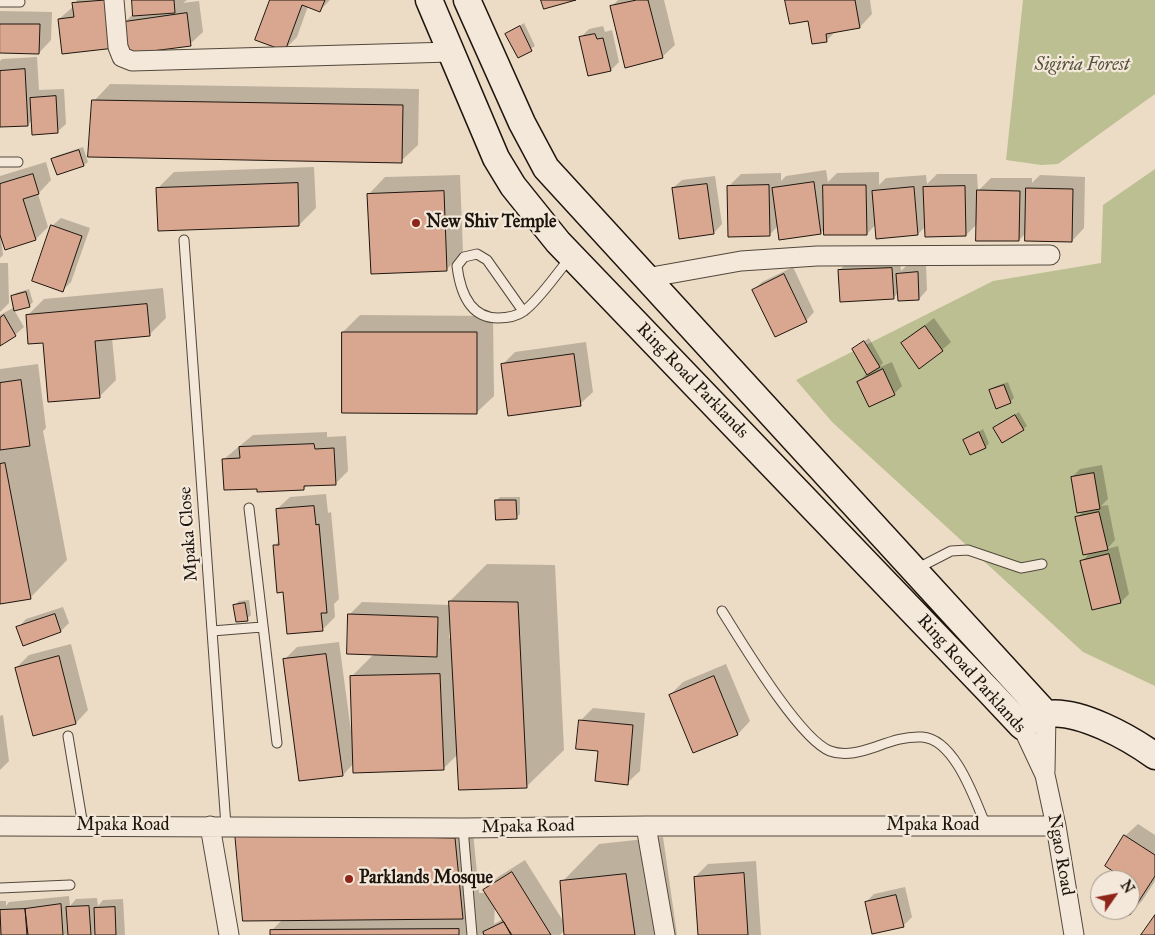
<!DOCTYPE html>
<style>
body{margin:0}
#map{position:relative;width:1155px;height:935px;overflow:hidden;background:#eddcc5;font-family:"IM FELL Great Primer",serif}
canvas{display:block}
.north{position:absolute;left:1090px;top:870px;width:50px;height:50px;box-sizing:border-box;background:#f3e8d9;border:1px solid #9e9488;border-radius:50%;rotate:57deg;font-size:14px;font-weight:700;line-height:20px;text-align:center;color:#1e160e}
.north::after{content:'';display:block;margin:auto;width:18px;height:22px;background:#8f2418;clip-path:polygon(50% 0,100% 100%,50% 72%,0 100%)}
</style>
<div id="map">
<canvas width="1155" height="935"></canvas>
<div class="north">N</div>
</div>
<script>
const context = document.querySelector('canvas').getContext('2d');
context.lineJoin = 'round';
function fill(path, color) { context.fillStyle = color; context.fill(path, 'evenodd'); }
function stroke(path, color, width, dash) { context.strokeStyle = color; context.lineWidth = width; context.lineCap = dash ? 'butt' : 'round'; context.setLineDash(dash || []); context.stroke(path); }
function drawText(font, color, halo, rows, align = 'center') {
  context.font = font + ' "IM FELL Great Primer",serif'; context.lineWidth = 4.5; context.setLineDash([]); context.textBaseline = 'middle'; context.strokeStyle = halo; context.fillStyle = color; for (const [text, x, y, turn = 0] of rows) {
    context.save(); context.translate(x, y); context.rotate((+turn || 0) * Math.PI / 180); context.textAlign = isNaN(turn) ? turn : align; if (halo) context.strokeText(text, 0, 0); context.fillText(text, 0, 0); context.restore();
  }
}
const green = new Path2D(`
 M1023,0H1155V94L1058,164L1041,165L1006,160Z
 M1155,169V686L1083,652L832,422L796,380L993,281L1101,263L1103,205Z`);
const shadow = new Path2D(`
 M77,0H124L126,21L134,13L133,0H187L183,3L199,1L203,32L190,44L127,35L59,19L74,6Z
 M272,0H330L320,10L308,6L297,37L284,50Z
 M618,0H664L675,45L662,57L611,7Z
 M787,0H870L872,14L860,27L836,31L826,41L809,20Z
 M0,11L52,12L51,40L39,53L0,52Z
 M524,23L535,46L518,56L507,34Z
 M603,26L605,32L612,30L619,62L611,70L580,38L589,29Z
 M37,57L39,90L64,89L66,124L57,132L32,120L28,125L0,126V61L2,59Z
 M110,84L419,89L418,145L401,161L94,101Z
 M83,147L88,162L84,165L53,160L56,156Z
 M46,162L51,180L38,194L48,227L36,239L1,238L3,255L0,258V176Z
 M314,167L316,208L299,225L157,189L174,172Z
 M826,170L828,182L837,173L879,172V185L886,178L926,175L927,184L937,174H977L978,191L991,178H1032V183L1040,175L1085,177L1084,228L1072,241L1026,233L1019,240L978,223L966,235L926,226L918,234L876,224L867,234L825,228L821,233L778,226L769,235L728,187L741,174L781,173V181L786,176Z
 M460,175L463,253L446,270L369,194L385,177Z
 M715,176L722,224L714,233L673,188L682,180Z
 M61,218L90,228L71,282L63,290L52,226Z
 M900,260L901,271L906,266L926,264L927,290L919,299L898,293L893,298L839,271L847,262Z
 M0,263H8L9,303L0,312Z
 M793,267L814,312L806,321L754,290L762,282Z
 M163,288L166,318L149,335L112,338L116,380L100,396L44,342L27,316L44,299Z
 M29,289L33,302L29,306L12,297L16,293Z
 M13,308L24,327L15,335L0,344V315Z
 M360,315L493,316L494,396L477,412L343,332Z
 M934,318L951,342L942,350L902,343Z
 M869,338L883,363L878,368L892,362L902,386L894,394L859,382L867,373L853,349Z
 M586,342L593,392L580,404L502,365L515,352Z
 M38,364L46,428L43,431L67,560L30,598L0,602V369Z
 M1008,382L1014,398L1010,402L990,390L994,387Z
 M1019,412L1027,426L1023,429L994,428Z
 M983,429L989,443L986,447L965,440Z
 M327,432V437L346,436L348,471L335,484L308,485L303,489L258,487L224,459L253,435Z
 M1102,465L1108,499L1101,506L1108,505L1115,540L1107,549L1118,546L1129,594L1121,602L1082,561L1091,552L1077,518L1084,510L1072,477L1080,469Z
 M326,494L328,513L331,512L339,599L334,604L335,617L322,630L284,591L274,546L280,540L277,509L290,497Z
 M500,497H520V514L516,518L496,501Z
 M487,564L555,565L564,750L526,787L458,754L443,769L354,763L343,775L284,660L297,647L339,642L351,731L353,730L351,677L375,653L349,615L362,602L450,605V601ZM450,628H452V638H449Z
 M249,600L251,615L247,619L235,605L239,601Z
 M63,607L69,623L61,631L18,628L26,619Z
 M71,644L88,710L76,723L16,668L29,655Z
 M726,664L750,721L738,734L694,752L670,695L683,682Z
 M593,708L645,713L640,771L627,783L599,750L580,721Z
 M3,715L9,761L0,770V716Z
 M253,817L472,822L479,893H487L485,890L498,877L525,860L565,924L562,882L599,844L663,837L677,935H566L565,930L560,935H271V931L282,920L237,834ZM495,905L503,919L494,924Z
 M1138,824L1155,835V881L1142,901L1130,914L1124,910H1130V880H1127L1125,836Z
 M756,861L761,935H699L695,877L708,864Z
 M905,887L912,917L903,926L866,902L874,894Z
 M69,896L70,906L76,899L97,898L98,906L103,900L123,899L125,935H0V901H6V906L9,902Z`);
const building = new Path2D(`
 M110,0L115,48L62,54L58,19L74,17L72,3Z
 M132,0H174L175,13L133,16Z
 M270,0H325L320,12L302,5L285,51L255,40Z
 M541,0H576L544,9Z
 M637,0H648L663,58L625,68L610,6Z
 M785,0H855L860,28L826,34L827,42L812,44L808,21L790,24Z
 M187,13L191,46L129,54L124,22Z
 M0,24H40L39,54L0,53Z
 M520,26L532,51L518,58L505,34Z
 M595,34L597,39L603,38L611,71L588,76L579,37Z
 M25,69L28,126L0,127V71Z
 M56,96L58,133L32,135L30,98Z
 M92,100L403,105L402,163L88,157Z
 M79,150L84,166L57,175L51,159Z
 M33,174L39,194L23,199L36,240L5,250L0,235V184Z
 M814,182L821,234L779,240L772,188Z
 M298,183L299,226L158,231L156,188Z
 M707,184L714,234L679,239L672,188Z
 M769,185L770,236L728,237L727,186Z
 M823,185H866L867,235H824Z
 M965,186L966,236L925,237L923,187Z
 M914,187L918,235L876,239L872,191Z
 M1026,188L1073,189L1072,242L1025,241Z
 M977,190L1020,191L1019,241H976Z
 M444,191L447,271L371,274L367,194Z
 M51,225L82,236L63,292L32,281Z
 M892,268L894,299L840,302L838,270Z
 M918,272L919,300L898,301L896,274Z
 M784,274L807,322L775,337L752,290Z
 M26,292L30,307L14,311L11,296Z
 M147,304L150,336L95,341L100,398L48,402L43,343L28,344L26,315Z
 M4,315L16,336L0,346V318Z
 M925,326L943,351L919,369L901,343Z
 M342,332H477V414L342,413Z
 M864,341L880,367L867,375L852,349Z
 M574,354L581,406L508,416L501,364Z
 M883,369L895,395L869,407L857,382Z
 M21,380L30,446L0,450V383Z
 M1004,385L1011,403L996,409L989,390Z
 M1015,415L1024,430L1002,443L993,428Z
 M979,432L986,448L970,455L963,440Z
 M314,444L315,449L334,448L336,485L304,486V490L257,492V489L224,490L222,459L240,458L239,447Z
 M5,463L31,599L0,604V464Z
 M1094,473L1100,509L1077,513L1071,477Z
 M495,500H516L517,519L496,520Z
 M314,506L316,525L319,524L327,613H321L323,631L287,634L283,592L277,593L273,545H279L276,509Z
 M1099,512L1108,550L1083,555L1075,517Z
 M1109,554L1121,603L1092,610L1080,561Z
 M449,601L518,602L527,788L459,790Z
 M245,603L248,621L236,622L233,605Z
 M55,614L61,632L23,646L16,627Z
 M348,614L438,617L437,657L347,654Z
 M326,654L343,776L299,781L283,659Z
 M59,656L76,724L33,736L15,668Z
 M440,674L444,770L353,773L350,676Z
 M714,676L738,735L693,753L669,695Z
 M579,720L633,725L628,785L595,781L598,751L576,749Z
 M235,833L455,838L463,919L243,921Z
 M1124,835L1155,855V876L1130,915L1122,910H1130V880H1126L1105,866Z
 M512,872L551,935H512L483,890Z
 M744,873L748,935H698L694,877Z
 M626,874L635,935H564L560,881Z
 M896,895L904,927L872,934L865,902Z
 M61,904L63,935H28L25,909Z
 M89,906L91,935H68L66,907Z
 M115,907L116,935H95L94,908Z
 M25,909L27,935H1L0,910Z
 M1155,915V935H1141Z
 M504,922L511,935H484L483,932Z
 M459,929V935H270V930Z`);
const lane = new Path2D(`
 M0,2H20
 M0,162H18
 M184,240L226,826
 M523,311L487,260L477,254L464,257L457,266C460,290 469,318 498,318C506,318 517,316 524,311C540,299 556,274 570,258
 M249,508L277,743
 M916,569L951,551L968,550L1021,568L1042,564
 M722,611C741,641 799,739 830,751C846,757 863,751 878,746C892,741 906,736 922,737C955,739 975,800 986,826
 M212,631L262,627
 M68,736L83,826
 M463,828L472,935
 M0,888L70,885`);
const street = new Path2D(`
 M114,0L118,47L122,57L132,61L451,52
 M646,278L741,261L817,256L1050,255
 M1022,726L1045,775L1056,826L1074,935
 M1045,771L1046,714
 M0,826L463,828L646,826H1056
 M210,826L229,935
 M646,826L665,935`);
const secondary = new Path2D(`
 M429,0L496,158L513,186L558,242L989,691L1022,726C1030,722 1039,715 1047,714C1079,709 1130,738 1155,756
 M467,0L522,123L546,168L1046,714`);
const markers = [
 [416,223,5,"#8f2418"],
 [349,879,5,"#8f2418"]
];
const parkNames = [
 ["Sigiria Forest",1082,66]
];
const poiNames = [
 ["New Shiv Temple",426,223],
 ["Parklands Mosque",359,879]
];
const streetNames = [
 ["Ring Road Parklands",692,381,46],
 ["Mpaka Close",189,534,-94],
 ["Ring Road Parklands",971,674,48],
 ["Mpaka Road",123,826],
 ["Mpaka Road",933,826],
 ["Mpaka Road",528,827,-1],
 ["Ngao Road",1060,855,80]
];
fill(green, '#bcbf92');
fill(shadow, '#0003');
fill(building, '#d9a68f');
stroke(building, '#1e160e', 1);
stroke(lane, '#52483c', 11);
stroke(street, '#52483c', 21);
stroke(secondary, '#1e160e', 29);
stroke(lane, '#f3e8d9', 9);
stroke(street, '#f3e8d9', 19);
stroke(secondary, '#f3e8d9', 26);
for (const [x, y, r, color] of markers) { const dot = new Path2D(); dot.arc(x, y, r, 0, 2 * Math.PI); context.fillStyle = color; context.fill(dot); stroke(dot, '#f3e8d9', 2); }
drawText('italic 18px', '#55513c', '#f3e8d9', parkNames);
drawText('bold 18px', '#1e160e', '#f3e8d9', poiNames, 'left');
drawText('18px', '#1e160e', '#f3e8d9', streetNames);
</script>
